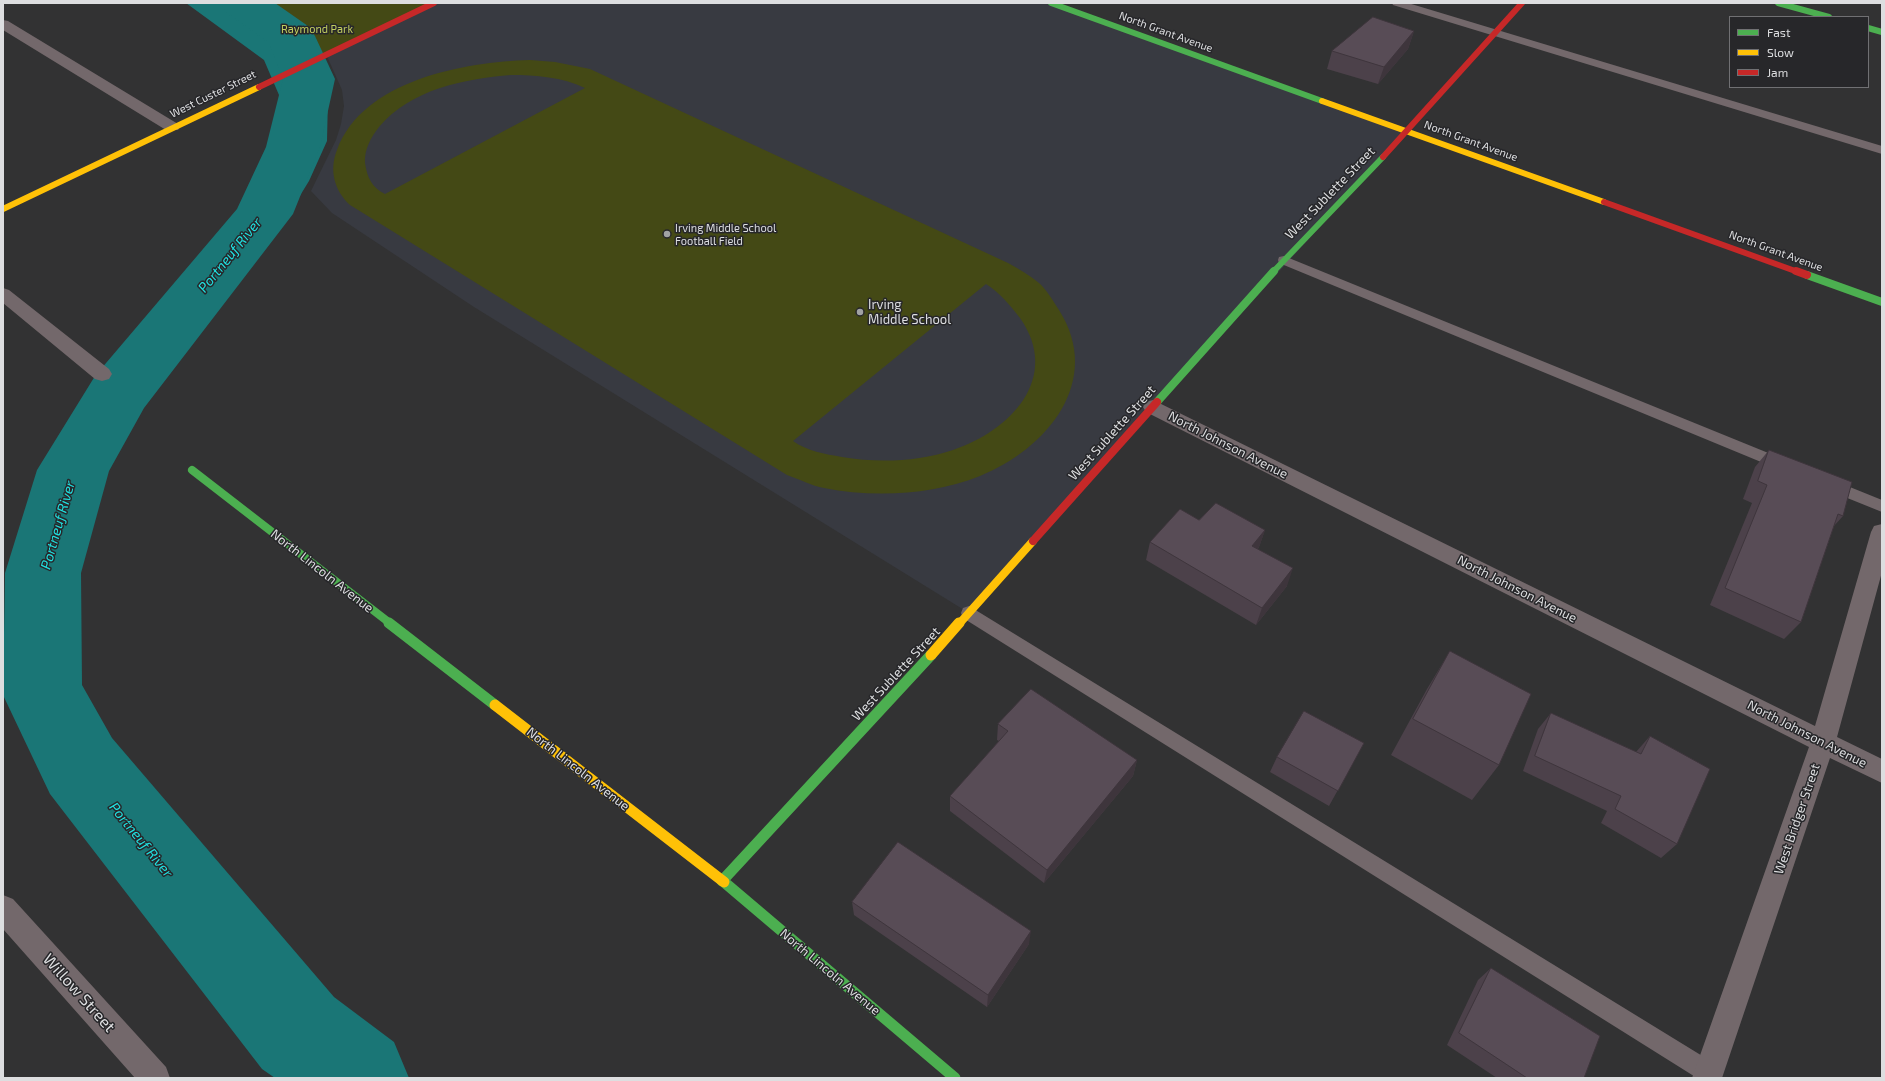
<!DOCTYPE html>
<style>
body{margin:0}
#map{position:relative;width:1885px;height:1081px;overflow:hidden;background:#323233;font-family:"Exo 2",sans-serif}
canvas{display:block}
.frame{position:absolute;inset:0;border:4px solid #dddee0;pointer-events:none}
.legend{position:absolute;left:1729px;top:16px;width:140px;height:72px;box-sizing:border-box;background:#27272a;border:1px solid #707073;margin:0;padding:5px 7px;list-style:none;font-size:12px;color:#dddee0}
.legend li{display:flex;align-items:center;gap:8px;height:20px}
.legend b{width:20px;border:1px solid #707073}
</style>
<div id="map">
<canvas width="1885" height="1081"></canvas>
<div class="frame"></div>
<ul class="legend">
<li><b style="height:5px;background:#4caf50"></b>Fast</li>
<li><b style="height:5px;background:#ffc107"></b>Slow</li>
<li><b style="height:5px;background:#c62828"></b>Jam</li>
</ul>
</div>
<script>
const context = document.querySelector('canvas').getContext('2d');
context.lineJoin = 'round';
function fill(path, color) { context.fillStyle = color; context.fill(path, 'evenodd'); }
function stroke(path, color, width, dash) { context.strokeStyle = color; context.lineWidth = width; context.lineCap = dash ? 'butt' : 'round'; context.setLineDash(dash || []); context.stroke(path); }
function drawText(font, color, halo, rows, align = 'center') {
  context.font = font + ' "Exo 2",sans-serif'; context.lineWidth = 3; context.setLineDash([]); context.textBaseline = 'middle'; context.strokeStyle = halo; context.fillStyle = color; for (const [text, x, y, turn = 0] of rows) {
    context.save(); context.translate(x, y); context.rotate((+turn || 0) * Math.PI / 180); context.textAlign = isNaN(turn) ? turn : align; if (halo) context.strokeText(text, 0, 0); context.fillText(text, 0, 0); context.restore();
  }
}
const built = new Path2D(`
 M434,3H1051L1407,131L969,613L474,307L332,213L311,191L336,140L341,124L344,106L342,90L326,54Z`);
const green = new Path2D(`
 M244,3H434L304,64Z
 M530,60L555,62L590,69L1008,263C1019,269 1029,275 1039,283C1047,290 1053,301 1059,310C1104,381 1047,449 980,476C933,495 874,498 824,488C812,486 799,479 787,475L350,205C334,190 329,170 337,150C363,80 464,62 530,60ZM511,75C536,75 562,77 585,88L385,194C372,188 367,177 365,163C364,150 371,137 379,127C411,89 464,79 511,75ZM986,284C1000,293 1010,305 1020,318C1062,378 1010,431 953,450C918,462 877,463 842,457C825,454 807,451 793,441Z`);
const water = new Path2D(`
 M186,3H247L303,45L328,97L327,141L309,181L288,215L243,208L271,160L285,109L264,60Z`);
const river = new Path2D(`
 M220,3H275L308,26L315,36L335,79L320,147L293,214L144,408L109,471L81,573L82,685L112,738L334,997L394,1042L409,1078H275L262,1069L50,794L3,695L5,573L37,470L95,376L237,209L266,147L283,79L269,43L227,13Z`);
const lane = new Path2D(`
 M1392,3H1408L1882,146V154L1393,5Z
 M1284,256L1788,461L1791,465L1788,469L1783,471L1778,469L1279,263L1278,260L1279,257Z
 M1830,479L1882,500V512L1825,489L1822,485L1825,481Z
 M969,606L1717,1065L1720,1073L1718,1078H1697L963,618L961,613L963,608Z`);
const street = new Path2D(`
 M3,20L8,21L178,124L180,127L178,130H166L3,30Z
 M3,288L9,290L109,369L112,374L109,379L102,381L95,379L3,303Z
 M1153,400L1815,726L1871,532L1874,526L1882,524V572L1837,737L1882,759V783L1830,758L1722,1078H1692L1809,747L1146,412L1143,407L1146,402Z
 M3,895L13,899L166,1067L170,1078H135L3,929Z`);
const fastFar2 = new Path2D(`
 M1051,3L1322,101
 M1778,3L1829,17
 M1868,28L1882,32
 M1273,272L1383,157`);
const fastFar1 = new Path2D(`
 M1807,275L1882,302
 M1157,402L1274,271
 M192,470L391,624`);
const fast = new Path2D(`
 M389,623L495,705
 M722,881L931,655
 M724,882L955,1078`);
const slowFar2 = new Path2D(`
 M1322,101L1604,202
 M3,209L259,87`);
const slowFar1 = new Path2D(`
 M959,624L1033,541`);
const slow = new Path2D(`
 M931,655L959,623
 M495,705L724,882`);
const jamFar1 = new Path2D(`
 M259,87L434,3
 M1383,157L1522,3
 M1604,202L1798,272`);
const jam = new Path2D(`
 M1796,271L1807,275
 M1033,541L1157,402`);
const wall = new Path2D(`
 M1414,31L1408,49L1378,84L1327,69L1332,51Z
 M1769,450L1843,516L1834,526L1801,622L1784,639L1710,605L1752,503L1743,499L1755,467Z
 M1199,520L1265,530L1259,547L1258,549L1287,586L1256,625L1146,560L1150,542Z
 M1450,651L1499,765L1472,800L1391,755L1427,689Z
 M1551,713L1636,752L1650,736L1677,844L1661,858L1601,823L1607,811L1523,771L1538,729Z
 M998,724L1137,760L1133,776L1044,883L950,811V796L999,741L997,740Z
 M1364,743L1329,806L1270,772L1277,757Z
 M852,902L1029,944L987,1007L854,915Z
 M1491,968L1584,1078H1497L1447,1045L1478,980Z`);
const shadedWall = new Path2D(`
 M1414,31L1408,49L1378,84L1384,67Z
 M1265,530L1259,547L1246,563L1252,546Z
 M1293,568L1287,586L1256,625L1262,608Z
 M1137,760L1133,776L1044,883L1047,870Z
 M1031,931L1029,944L987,1007L988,995Z`);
const building = new Path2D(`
 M1373,17L1414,31L1384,67L1332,51Z
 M1769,450L1852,482L1843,516L1838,514L1801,622L1725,588L1767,485L1758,481Z
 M1216,503L1265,530L1252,546L1293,568L1262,608L1150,542L1180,509L1199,520Z
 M1450,651L1531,694L1499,765L1413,719Z
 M1031,689L1137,760L1047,870L950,796L1008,731L998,724Z
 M1304,711L1364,743L1338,791L1277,757Z
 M1551,713L1641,754L1650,736L1710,769L1677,844L1615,809L1621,796L1535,756Z
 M898,842L1031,931L988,995L852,902Z
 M1491,968L1600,1036L1584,1078H1527L1459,1033Z`);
const markers = [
 [667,234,4,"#a1a2a3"],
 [860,312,4,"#a1a2a3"]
];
const farParknames = [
 ["Raymond Park",317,29]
];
const farStreetnames = [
 ["North Grant Avenue",1166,32,20],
 ["West Custer Street",213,94,-26],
 ["North Grant Avenue",1471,141,20],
 ["North Grant Avenue",1776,251,20]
];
const farPoinames = [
 ["Irving Middle School",675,228],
 ["Football Field",675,241]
];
const streetNames = [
 ["West Sublette Street",1330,193,-46],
 ["West Sublette Street",1112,433,-48],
 ["North Johnson Avenue",1228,445,27],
 ["North Lincoln Avenue",322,571,38],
 ["North Johnson Avenue",1517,589,27],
 ["West Sublette Street",896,674,-47],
 ["North Johnson Avenue",1807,734,27],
 ["North Lincoln Avenue",578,769,38],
 ["West Bridger Street",1797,819,-71],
 ["North Lincoln Avenue",830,972,40]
];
const poiNames = [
 ["Irving",868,305],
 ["Middle School",868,320]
];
const waterNames = [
 ["Portneuf River",230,255,-51],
 ["Portneuf River",58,525,-74],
 ["Portneuf River",141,840,51]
];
const nearStreetnames = [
 ["Willow Street",79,993,48]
];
fill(built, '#383a41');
fill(green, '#444915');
fill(water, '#1a7676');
fill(river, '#1a7676');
fill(lane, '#73686b');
fill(street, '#73686b');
stroke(fastFar2, '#4caf50', 6);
stroke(fastFar1, '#4caf50', 8);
stroke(fast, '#4caf50', 11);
stroke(slowFar2, '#ffc107', 6);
stroke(slowFar1, '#ffc107', 8);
stroke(slow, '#ffc107', 11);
stroke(jamFar1, '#c62828', 6);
stroke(jam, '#c62828', 8);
fill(wall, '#4c414a');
fill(shadedWall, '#3e353c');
fill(building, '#584c56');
stroke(building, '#3e353c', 1);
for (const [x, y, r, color] of markers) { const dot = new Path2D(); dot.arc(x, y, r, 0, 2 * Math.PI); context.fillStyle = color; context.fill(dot); stroke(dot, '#27272a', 1.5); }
drawText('11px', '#c3d060', '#27272a', farParknames);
drawText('11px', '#dddee0', '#27272a', farStreetnames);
drawText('11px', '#dddee0', '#27272a', farPoinames, 'left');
drawText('13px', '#dddee0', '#27272a', streetNames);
drawText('13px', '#dddee0', '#27272a', poiNames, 'left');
drawText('italic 14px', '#20e2e2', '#27272a', waterNames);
drawText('16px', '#dddee0', '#27272a', nearStreetnames);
</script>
